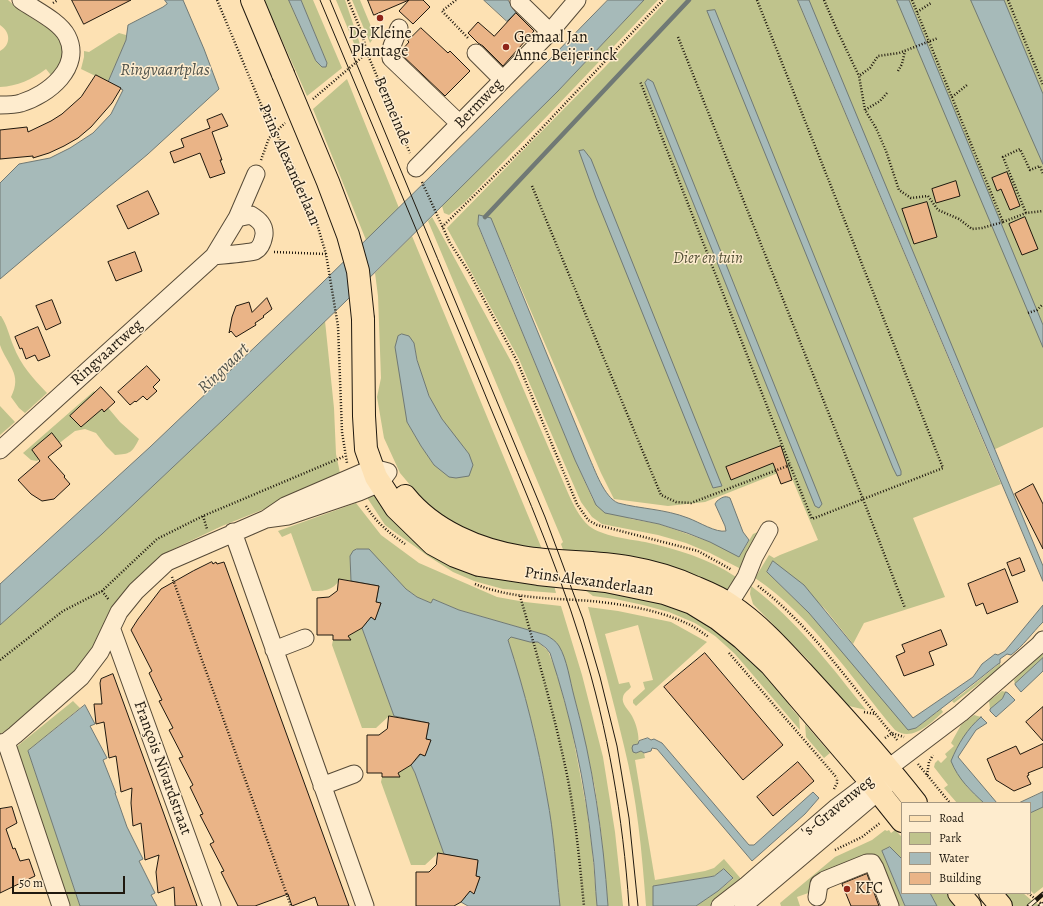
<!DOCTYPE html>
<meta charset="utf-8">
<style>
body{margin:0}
#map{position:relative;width:1043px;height:906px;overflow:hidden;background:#fde1b3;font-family:Alegreya,serif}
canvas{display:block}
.legend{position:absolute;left:901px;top:802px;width:130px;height:92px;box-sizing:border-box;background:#feecce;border:1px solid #a59781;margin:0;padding:5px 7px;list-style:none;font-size:12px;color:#1f180e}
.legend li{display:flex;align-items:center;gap:8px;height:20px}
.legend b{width:20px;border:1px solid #a59781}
.scale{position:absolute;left:12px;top:876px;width:113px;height:18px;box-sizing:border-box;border:2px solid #1f180e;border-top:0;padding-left:5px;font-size:12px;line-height:14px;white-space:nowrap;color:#1f180e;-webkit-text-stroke:3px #feecce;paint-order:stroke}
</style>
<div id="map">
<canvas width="1043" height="906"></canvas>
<ul class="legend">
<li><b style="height:5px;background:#fde1b3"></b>Road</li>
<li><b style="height:11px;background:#bfc38c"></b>Park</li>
<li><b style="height:11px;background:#a6bab9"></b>Water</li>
<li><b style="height:11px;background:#eab487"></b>Building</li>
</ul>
<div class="scale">50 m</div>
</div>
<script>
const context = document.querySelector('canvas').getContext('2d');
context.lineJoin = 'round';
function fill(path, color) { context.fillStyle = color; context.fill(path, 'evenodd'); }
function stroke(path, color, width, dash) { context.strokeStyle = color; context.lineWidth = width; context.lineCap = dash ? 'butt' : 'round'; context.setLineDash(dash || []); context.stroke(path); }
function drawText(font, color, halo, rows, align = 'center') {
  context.font = font + ' Alegreya,serif'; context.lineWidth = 3; context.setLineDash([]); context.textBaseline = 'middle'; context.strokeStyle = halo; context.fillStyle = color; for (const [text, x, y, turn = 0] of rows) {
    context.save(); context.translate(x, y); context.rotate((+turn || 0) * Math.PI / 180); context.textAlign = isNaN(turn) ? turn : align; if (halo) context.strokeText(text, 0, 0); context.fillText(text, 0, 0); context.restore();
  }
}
const green = new Path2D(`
 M0,0H8L21,11L57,34L66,55L54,79L46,69C31,80 18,86 0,87V51C11,45 11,32 0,25Z
 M264,0H289L316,61L327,63L301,0H313L342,68L307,96Z
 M336,0H345L360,44L361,49L358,53Z
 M352,0H360L375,36L370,43Z
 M644,0H658L465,202L449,215L444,213L442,206L558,91Z
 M667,0H798L1001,484L913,518L945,597L864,623L853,644L825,609L773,561L767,572L809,613L916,728L941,709L943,712C930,724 912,742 895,730C851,678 813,617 755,578L769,555L774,558L780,555L818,540L788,469L705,502L668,506L614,499L601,473L491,219L479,215L478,226L575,460L593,500L631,519L659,524L710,542L744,549L753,534L763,530L741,569L710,553L686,543L658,535L602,524L592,517L581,502L519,359L447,228L605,67Z
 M802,0H1043V427L991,451Z
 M119,33L126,35V40L108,82L81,69L84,57V51L89,52Z
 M347,79L399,208L366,240L313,109Z
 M432,217L513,365L568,493C573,504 579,517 589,526C602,536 628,539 645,542C676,549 708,558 736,577L728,589L725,591L565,555L561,544L563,542L428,221Z
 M412,236L544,554L466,534L432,511L400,473L384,438L377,397L381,378L378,296L375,273ZM414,343C418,369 427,397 442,419C449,432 460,443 469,454L434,465L421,446L407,422Z
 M0,316H1C7,325 9,335 13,345C21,366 33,378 47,393L25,413L19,408L11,397C23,374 7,365 0,345C0,337 0,325 0,316Z
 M325,321L334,408L336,454L340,473L339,479L222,526L169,551L143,573L86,660L45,698L10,728L0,734V625C111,526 219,425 325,321Z
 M94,391L120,422L139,439C132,453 130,454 115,455L106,446L96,433L85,429L75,431L62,441L48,454L37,461L31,460L23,453Z
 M0,406L15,422L0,435Z
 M373,495L553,581L556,593L503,589L474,581L453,572L428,556L385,525L366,496Z
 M356,503L381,535L419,563L497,597L525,602L561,606L582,675L603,757L615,832L623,906H608L601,831L595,788L580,718L562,652L546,635L459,610L433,599L431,603L417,597L406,589L368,549H357L350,556L351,581L340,579C333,591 324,591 312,591L291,533L282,537L278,531Z
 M751,586C796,620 831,666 866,710L845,705L821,685L810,662L753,604L750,594Z
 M581,587L678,603L766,668L792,709L799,717L800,730L735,654L715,636L695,623L669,612L643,605L615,599L593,596Z
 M588,607L618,611L671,622L707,642L636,706L633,703V700L645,689L643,682L653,680L638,625L605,634L619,684L629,682L631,687C629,690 624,692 623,697C621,704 629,710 632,716C636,723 640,737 638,744L633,745L636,753L641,751L644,753L645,758L635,760L655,880L705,871L714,868L724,859L742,880L710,906H696L718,891L733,879L724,869L714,876L709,877L653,886V906H646C642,852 637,798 624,746C613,700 601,654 588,607Z
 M362,628L394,716H389L376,728H362L332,645L333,640H350L348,636Z
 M511,637L538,642L548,651L556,671L571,726L587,811L592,849L597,906H560C558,881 555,855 552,830C544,766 528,702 508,640Z
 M1043,650V658L1015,684L1014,680Z
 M1000,663L1001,667L954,703L952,701L962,694Z
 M1002,691L1006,692L1002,699L990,709L989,701Z
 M73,701L80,708L28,751L80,906H67L15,748Z
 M974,715L981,717L961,741L955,770L968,788L984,803H957L944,788L948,785L934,767L935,763L938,760L941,763L947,757L945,754L954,746L951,743L961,725Z
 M805,724L830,753L824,758L806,737Z
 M411,765L415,773L444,854L438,853L425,865H411L381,782L382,777H400L398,773Z
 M1043,807V887L1034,894L1030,890V813Z
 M885,830L887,831L889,830L891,833L895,830L902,837V859L890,847L882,851L905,906H895L876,861L814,891L797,897L800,906H781L780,903L835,857L872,840Z
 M930,893H953L962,906H937Z
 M1000,893H1023L1031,900L1041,906H1011Z`);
const water = new Path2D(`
 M165,0H183L204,49L219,89L148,154L0,279V183L19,164L50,158L70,148L93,133L111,114L123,90L108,82L126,40L128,25L163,7L167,4Z
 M289,0H301L327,63L326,67H322L316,61Z
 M484,0H508L516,13L507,21Z
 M608,0H644L558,91L346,301L225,418L102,534L0,625V584L150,447L321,284L550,59Z
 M798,0H809L1043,566V581Z
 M897,0H909L1043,325V347Z
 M971,0H1004L1043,94V164Z
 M715,10L901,471V475L897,476L893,468L707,11Z
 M648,79L653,82L822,504L819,508L815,506L645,83Z
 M584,150L591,159L722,486L713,488L596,198L579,151Z
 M479,215L491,218L589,457C595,470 604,497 618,503C641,509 665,509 688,518C699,522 716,533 726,531L725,526L715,504L717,501C721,498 725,495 730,498L743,532L749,540L739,557L710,542L687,533L659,524L605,513L596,505L575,460L478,225Z
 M402,334L409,336L414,343L417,360L429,396L442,419L469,454L473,465L469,476L456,478L449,477L434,465L421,446L407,422L395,347L398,336Z
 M357,549H369L406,589L417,597L431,603L433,599L459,610L546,635C551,638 556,641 559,646C567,659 570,681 574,696C593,765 603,835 608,906H597C595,887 595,867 592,848C585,782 571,716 550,653L546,648L538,642H530L511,637L508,640C525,692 538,744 547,797C554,833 556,870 560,906H468L461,902L470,891L474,893L480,877L476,876L478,861L444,854L415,773L411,765L421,754L424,756L430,740L426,739L429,723L394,716L362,628L371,617L375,619L381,603L376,602L379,586L351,581L350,556L353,551Z
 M773,561L804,585L913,718L973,677L982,664L995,654L998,655L1005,651L1043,605V622C1032,633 1023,646 1011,655L1007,654L1000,659V663L998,664C971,686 943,707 916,728L908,730L809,613L767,572Z
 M1043,658V671L1021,692L1016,686L1015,684Z
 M1006,692L1008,693L1015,700L996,717L990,711V709L1002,699Z
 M85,705L95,724L90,726L107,758L103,760L116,793H115L127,827L143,859L139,861L155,893L151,895L157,906H80L28,751Z
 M981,717L987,723L976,730L958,757L997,803H984C971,791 958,779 951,761C958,744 967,729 981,717Z
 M648,738L651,740L654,739L662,743L749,845H754L813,792L819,798L805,814L752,861L657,749L652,748L651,751L644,753L641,751L636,753L633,752L632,748L633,745L638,744L639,741Z
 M1043,792V807L1030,813V803H1019Z
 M890,847L902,859V893H930L937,906H905L882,851Z
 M724,869L733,878L718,891L696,906H653V886L709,877L714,876Z`);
const stream = new Path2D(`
 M485,217L689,0`);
const building = new Path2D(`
 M72,0H131L84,24Z
 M368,0H423L430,7L413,24L399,11L409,0L374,15Z
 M516,13L534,31L503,66L483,46L478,43L468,33L478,22L494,36Z
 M421,28L448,53L450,51L470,71L445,96L401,54L402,50L409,42L408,41Z
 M96,75L121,88L112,103L91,127L78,138L64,146L49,153L33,158V156L0,159V130L27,127L28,132L51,121L62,114L81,97Z
 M222,114L228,126L212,132L222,160H220L225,173L210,178L200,153L174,163L170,152L184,147L181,139L210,128L207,120Z
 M1007,172L1020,206L1010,210L1001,189L997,191L992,178Z
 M956,181L960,196L936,203L932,189Z
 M148,191L159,214L128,229L117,206Z
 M927,202L937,237L914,244L902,209Z
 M1025,217L1038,249L1022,255L1009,224Z
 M135,252L142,271L116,281L108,262Z
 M267,298L272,309L263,316L264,317L255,323L256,325L236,337L231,331L229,333L232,317L236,306L249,302L252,312Z
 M52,300L61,323L46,330L36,306Z
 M38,327L50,356L38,361L35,355L26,359L22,348L20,349L15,337Z
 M147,366L160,380L153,387L157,391L147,400L143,396L136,402L135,401L130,405L118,392Z
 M101,387L115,402L104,412L102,409L81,427L70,416Z
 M52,433L62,446L48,457L65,476L64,477L70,484L54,499L42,501L31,494L18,480L40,461L32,450Z
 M781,446L792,480L781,484L773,463L731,480L726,467Z
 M1033,484L1043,504V549L1015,494Z
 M1020,558L1025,571L1012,576L1007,563Z
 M212,562L213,564L216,562L217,564L224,562L349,906H318L315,897L292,906L288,894L255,906H238L221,872L224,871L210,844L214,842L200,815L203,814L190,787L193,785L179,758L183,757L169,730L173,728L159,701L162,700L149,673L152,671L131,630L138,619L161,589L193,571Z
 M1005,569L1018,602L987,614L983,603L976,606L968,584Z
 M339,579L379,586L376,602L381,603L375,620L371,617L362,628L348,636L351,640H333V635H317V598L329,597L337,591Z
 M941,630L947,645L929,652L934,665L904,676L896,656L905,652L902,645Z
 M705,653L783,745L743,780L664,687Z
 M113,674L156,792L197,906H175L174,887L158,893L156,872L159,855L145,860L141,823L133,826L131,803L132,788L121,792L116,756L109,758L104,722L96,724L94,704H102L100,683L101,679Z
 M1043,707V741L1026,722Z
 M389,716L429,723L426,739L431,740L425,756L420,754L411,765L398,773L400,777H382V773H367V735H379L387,729Z
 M1043,744V767L1028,773L1029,775L1027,776L1031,784L1014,791L996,780L987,759L1016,746L1020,754Z
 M798,762L814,781L773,816L757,797Z
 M12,807L17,823L6,829L13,849L15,848L20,861L29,859L35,876L0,893V809Z
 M438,853L478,860L476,876L480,877L474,894L470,891L461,902L454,906H416V872H429L436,865Z
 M867,874L879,906H851L842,884Z`);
const path = new Path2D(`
 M217,0L262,107L289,157L317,224L326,254L338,326L342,432L347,463
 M348,0L362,33L367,53L410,153
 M456,0L442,11L469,39
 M757,0L943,468L812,519L790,465
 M824,0L837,30L859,76
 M912,0L1003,222L1026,213L1043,211
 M1008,0L1043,85
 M53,3L58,0
 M917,12L931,3
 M678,37L863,499L905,608
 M898,71L902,64L905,51
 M887,93L880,101L865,110L876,128L886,151L899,190L911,198L928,196L938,210L959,219L972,229L982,228L1003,222
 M952,97L967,85
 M313,99L367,53
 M865,110L859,76L870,68L878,56L899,53L938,38
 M261,160L269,138L285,123
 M422,182L450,243L469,272L517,361L577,504L588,520L597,525L698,551L732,570
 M532,186L661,495L676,502L691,503L790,465L640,81
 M1026,213L1003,157L1020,149L1030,170L1040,166L1043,174
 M442,227L526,145L663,0
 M274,252L326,254
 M1028,313L1037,310L1043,304
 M366,506C376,522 389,533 405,544
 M203,516L207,529
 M172,577L291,906
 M475,584C512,599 552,598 591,601C622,604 658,610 686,623C694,626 702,633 709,637
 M758,586C813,627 853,689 898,741
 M102,591L109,600
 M520,596C536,651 552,706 564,761C575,809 579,857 584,906
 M729,653L837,778
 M0,660L63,611L102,591L157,539L203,516L345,456
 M864,712L875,714
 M885,738L892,733L904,737
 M918,764L950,803
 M927,775L929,762L933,755
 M834,789L837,783V778
 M835,850L862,837L880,823
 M1028,893L1043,905`);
const minor = new Path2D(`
 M519,2L550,32
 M399,28L392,46L391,58L460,124
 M476,53L503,80
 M0,105C7,105 15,105 21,103C48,95 83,67 67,36C59,21 35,10 21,0
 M416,168L550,32L577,0
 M237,218L256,174
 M0,450L214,256L237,218L251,215C259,220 265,225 264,235C263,241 261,248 255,251C249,253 223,255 214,256
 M233,532L365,906
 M729,604L746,577L754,557L769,530
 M112,630L212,906
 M274,650L305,638
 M6,742L61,906
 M0,743L6,742L15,735L81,677L100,652L119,612L136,591L167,562L266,519L285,506L373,468L388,472L380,483L359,492L288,516L266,519
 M322,786L354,774
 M817,897L819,884L825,880L867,863H872L875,868L890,906
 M720,906L747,885L837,807L961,713L1039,645L1043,640
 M743,906L887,784`);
const major = new Path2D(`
 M252,0L283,74
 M363,319L364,416L366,449L376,477L396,508L433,544L455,556L479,565L538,574L606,581L664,593L692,603L718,619L742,638L771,665L870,781L902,821
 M405,496C433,531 479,550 522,557C557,563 593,561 628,567C651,571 673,577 694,587C706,592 719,597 730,605C762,626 788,657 814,685C849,723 884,762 916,803
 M959,893L970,906
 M990,893L1001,906`);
const tram = new Path2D(`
 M320,0C372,123 423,247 475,370C512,461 553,551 582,645C608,730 623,817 629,906
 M330,0L545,517L583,619L600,677L617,746L629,818L638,906`);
const rail = new Path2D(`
 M1029,906L1043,894
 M1040,906L1043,904`);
const majorBridge = new Path2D(`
 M283,74L328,182L348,235L358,271L363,319`);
const markers = [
 [380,18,4,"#8f2418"],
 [506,47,4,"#8f2418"],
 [847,889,4,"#8f2418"]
];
const poiNames = [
 ["De Kleine",380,34,"center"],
 ["Plantage",380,52,"center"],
 ["Gemaal Jan",514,38],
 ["Anne Beijerinck",514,56],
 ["KFC",855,889]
];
const streetNames = [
 ["Bermweg",479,104,-46],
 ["Bermeinde",392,111,67],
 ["Prins Alexanderlaan",289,165,66],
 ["Ringvaartweg",107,353,-42],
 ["Prins Alexanderlaan",589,582,8],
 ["François Nivardstraat",162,768,70],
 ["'s-Gravenweg",838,807,-39]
];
const parkNames = [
 ["Dier en tuin",708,259]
];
const waterNames = [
 ["Ringvaartplas",165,71],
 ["Ringvaart",224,369,-44]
];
fill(green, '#bfc38c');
fill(water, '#a6bab9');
stroke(water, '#707975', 1);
stroke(stream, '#707975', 4.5);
fill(building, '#eab487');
stroke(building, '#1f180e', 1);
stroke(minor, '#564a37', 19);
stroke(major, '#1f180e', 24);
stroke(path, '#1f180e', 2.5, [1, 2]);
stroke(minor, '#feecce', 17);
stroke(major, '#fde1b3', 22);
stroke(tram, '#1f180e', 1);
stroke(rail, '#1f180e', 4.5);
stroke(rail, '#feecce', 3, [9]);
stroke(majorBridge, '#1f180e', 24, []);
stroke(majorBridge, '#fde1b3', 22);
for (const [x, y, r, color] of markers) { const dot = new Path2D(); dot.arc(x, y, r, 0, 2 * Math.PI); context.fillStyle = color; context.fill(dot); stroke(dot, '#feecce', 1.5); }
drawText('16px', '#1f180e', '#feecce', poiNames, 'left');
drawText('16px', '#1f180e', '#feecce', streetNames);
drawText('italic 16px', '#57543a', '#feecce', parkNames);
drawText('italic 17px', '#4e514a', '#feecce', waterNames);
</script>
